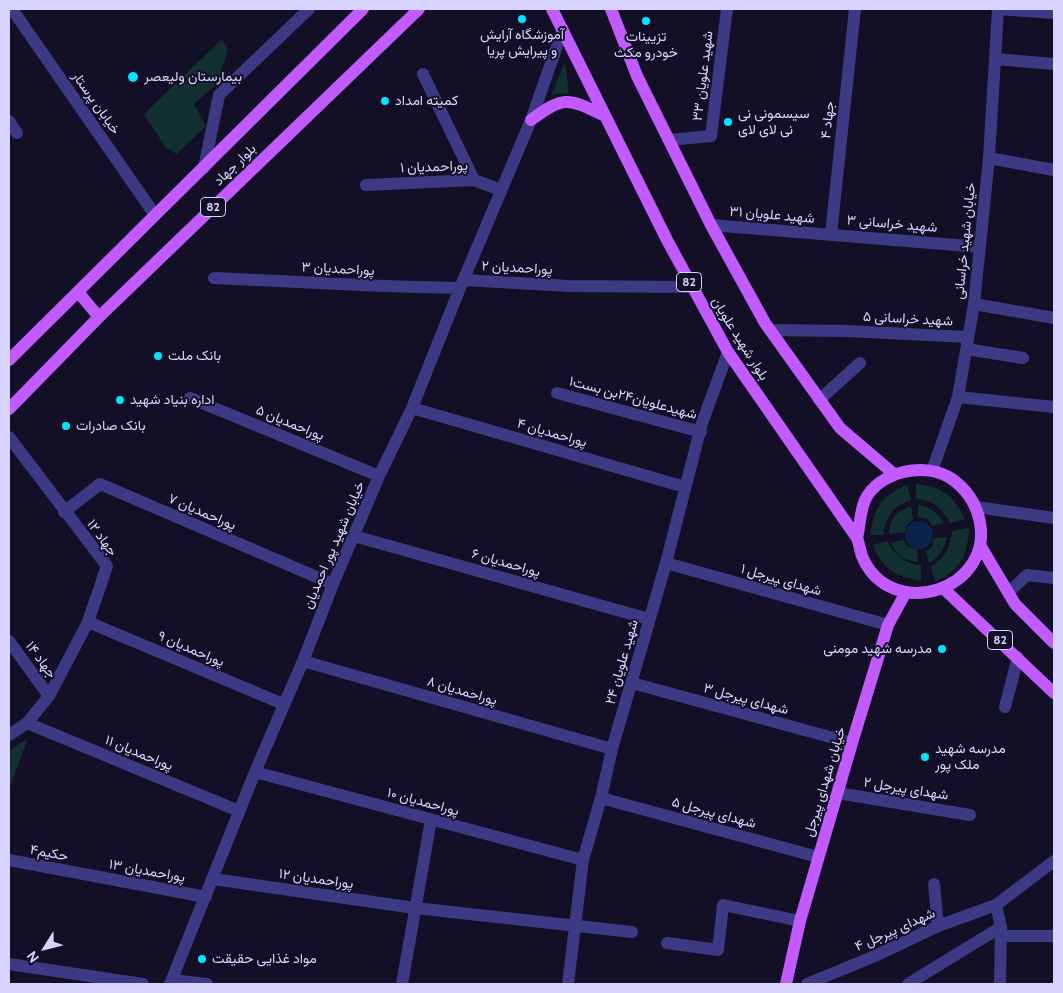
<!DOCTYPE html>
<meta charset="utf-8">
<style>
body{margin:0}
#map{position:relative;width:1063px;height:993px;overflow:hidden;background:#130f26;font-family:Cabin,sans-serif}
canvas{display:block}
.frame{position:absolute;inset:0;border:10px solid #d9d4ff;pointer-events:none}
.north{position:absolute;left:20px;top:923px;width:50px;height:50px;-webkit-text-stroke:4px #130f26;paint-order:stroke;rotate:234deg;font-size:14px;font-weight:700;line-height:20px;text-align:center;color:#d9d4ff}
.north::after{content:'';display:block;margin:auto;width:18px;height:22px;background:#d9d4ff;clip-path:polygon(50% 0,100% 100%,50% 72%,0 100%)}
</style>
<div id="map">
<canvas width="1063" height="993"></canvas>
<div class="frame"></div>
<div class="north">N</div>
</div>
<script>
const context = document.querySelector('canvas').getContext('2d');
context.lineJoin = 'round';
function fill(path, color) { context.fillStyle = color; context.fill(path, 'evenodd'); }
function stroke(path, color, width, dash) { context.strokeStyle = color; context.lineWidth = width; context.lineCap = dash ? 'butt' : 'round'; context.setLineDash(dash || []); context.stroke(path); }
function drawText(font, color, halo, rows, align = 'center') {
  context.font = font + ' Cabin,Vazirmatn,sans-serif'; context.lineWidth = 4; context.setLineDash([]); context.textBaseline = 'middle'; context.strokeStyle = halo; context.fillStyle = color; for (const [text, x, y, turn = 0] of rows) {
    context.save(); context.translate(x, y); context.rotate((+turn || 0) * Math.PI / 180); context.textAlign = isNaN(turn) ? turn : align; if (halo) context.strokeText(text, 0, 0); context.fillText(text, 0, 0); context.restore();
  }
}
const green = new Path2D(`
 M222,39L228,50L217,84L194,104L206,126L177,154L166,148L144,114Z
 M565,62L569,93L551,95Z
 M916,484C943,487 953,495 965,519L950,523C941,507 934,501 916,499Z
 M907,485L911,500C893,506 886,517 883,535H870C876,505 879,498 907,485Z
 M918,505C931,507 937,512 944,523L932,526L928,519L918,517Z
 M911,506L913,519L907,525L905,532L889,534C891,515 895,514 911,506Z
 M969,528C968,553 960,573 935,581L931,567C946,556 950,549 952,531Z
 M947,537C944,549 940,557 929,563L926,551L932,547L934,538Z
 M903,540L909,547L917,549L918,562C902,559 898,557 891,543Z
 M887,541C896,555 904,563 921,565V581C892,575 886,571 872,545Z
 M28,738L9,790V751Z`);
const water = new Path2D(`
 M905 535a14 14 0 1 1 28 0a14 14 0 1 1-28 0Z`);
const minor = new Path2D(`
 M12,9L155,215
 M998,9L1054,13
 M995,59L1054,64
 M423,74L474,180
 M9,121L17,133
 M669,140L711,136L727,9
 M989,158L1054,170
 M204,168L219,95L309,9
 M366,185L474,180L501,190
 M711,225L980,247
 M831,234L855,9
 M214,278L383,286L460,288
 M464,280L569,286L691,287
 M974,304L1054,318
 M770,330L847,331L968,337
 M966,349L1023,358
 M557,393L701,432
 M958,397L1054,407
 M190,398L379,476
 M819,400L860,363
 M412,408L685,487
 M9,437L107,566L88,622L49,696L27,723L9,735
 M932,471L958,397L974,304L989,158L998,9
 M976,507L1054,518
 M64,512L100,484L333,584
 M354,536L649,619
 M666,563L888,625
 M1008,593L1027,575L1054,578
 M88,622L283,704
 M9,641L49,696
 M303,661L612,749
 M632,683L852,743
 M1005,707L1018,657
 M27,723L239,811
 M255,772L583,860
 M838,793L970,815
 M601,798L818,857
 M9,860L206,897
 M213,879L415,908L632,932
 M934,884L938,926
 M1000,936H1054
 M667,943L718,950L723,905L800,921
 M9,964L143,984
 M172,980L207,984
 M170,984L255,772L303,661L333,584L379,476L412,408L460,288L531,120L563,29
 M402,984L431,820
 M568,984L583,860L601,798L612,749L666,563L702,423L728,352
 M807,984L875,956L938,926L996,905
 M908,984L1001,927
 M1000,984L1001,927L996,905L1054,861`);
const major = new Path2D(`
 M552,9L667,240L728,352L857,538C859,543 860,550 862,556C890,624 997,590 979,518C975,502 966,489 952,479C926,461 879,471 865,500C860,511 860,526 857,538
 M611,9L637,76L711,225L765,323L840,428L894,474
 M531,120C565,95 568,98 605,116
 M78,292L99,317
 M9,360C127,244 245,127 363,9
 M9,409L99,317L419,9
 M980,545L1015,604L1054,643
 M944,589L1054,693
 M786,984L800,921L852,743L888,625L906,592`);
const markers = [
 [522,19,5,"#00e5ff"],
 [646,21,5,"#00e5ff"],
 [133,77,6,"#00e5ff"],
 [385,101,5,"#00e5ff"],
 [728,122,5,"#00e5ff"],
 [158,356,5,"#00e5ff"],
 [120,400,5,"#00e5ff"],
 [66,426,5,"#00e5ff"],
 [942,649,5,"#00e5ff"],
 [925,757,5,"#00e5ff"],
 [202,959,5,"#00e5ff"]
];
const shields = [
 [213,207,25],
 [689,282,25],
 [1000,640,25]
];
const shieldNames = [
 ["82",213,207],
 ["82",689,282],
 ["82",1000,640]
];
const poiNames = [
 ["آموزشگاه آرایش",522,35,"center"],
 ["و پیرایش پریا",522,51,"center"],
 ["تزیینات",646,37,"center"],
 ["خودرو مکث",646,53,"center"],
 ["بیمارستان ولیعصر",144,77],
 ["کمیته امداد",395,101],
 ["سیسمونی نی",738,114],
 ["نی لای لای",738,130],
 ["بانک ملت",168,356],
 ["اداره بنیاد شهید",130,400],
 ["بانک صادرات",76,426],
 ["مدرسه شهید مومنی",932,649,"right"],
 ["مدرسه شهید",935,749],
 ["ملک پور",935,765],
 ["مواد غذایی حقیقت",212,959]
];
const streetNames = [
 ["شهید علویان ۳۳",703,76,-83],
 ["خیابان پرستار",96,103,55],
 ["جهاد ۴",828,120,-84],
 ["بلوار جهاد",235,165,-44],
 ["پوراحمدیان ۱",434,167,-2],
 ["شهید علویان ۳۱",772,215,5],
 ["شهید خراسانی ۳",892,224,5],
 ["خیابان شهید خراسانی",965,241,-84],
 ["پوراحمدیان ۲",517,268,3],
 ["پوراحمدیان ۳",338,269,3],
 ["شهید خراسانی ۵",908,319,3],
 ["بلوار شهید علویان",740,339,58],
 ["شهیدعلویان۲۴بن بست۱",633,398,15],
 ["پوراحمدیان ۵",290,423,22],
 ["پوراحمدیان ۴",552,433,16],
 ["پوراحمدیان ۷",202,512,23],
 ["جهاد ۱۲",102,538,54],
 ["خیابان شهید پور احمدیان",334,545,-67],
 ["پوراحمدیان ۶",506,563,16],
 ["شهدای ‍‍‍‍‍‍پیرجل ۱",781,580,16],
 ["پوراحمدیان ۹",191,649,23],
 ["جهاد ۱۴",41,660,54],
 ["شهید علویان ۲۴",622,662,-74],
 ["پوراحمدیان ۸",462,691,16],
 ["شهدای پیرجل ۳",746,699,15],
 ["پوراحمدیان ۱۱",139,753,22],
 ["خیابان شهدای پیرجل",825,782,-73],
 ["شهدای پیرجل ۲",906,789,9],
 ["پوراحمدیان ۱۰",423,802,15],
 ["شهدای پیرجل ۵",714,813,15],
 ["حکیم۴",49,853,11],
 ["پوراحمدیان ۱۳",147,871,10],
 ["پوراحمدیان ۱۲",316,879,8],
 ["شهدای پیرجل ۴",895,930,-24]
];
fill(green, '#12302f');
fill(water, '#0c2248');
stroke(minor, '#3d3a85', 12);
stroke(major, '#c25bff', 12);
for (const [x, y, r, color] of markers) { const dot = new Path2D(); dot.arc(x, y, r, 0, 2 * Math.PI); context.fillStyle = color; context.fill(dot); stroke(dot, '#130f26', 2); }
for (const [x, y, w] of shields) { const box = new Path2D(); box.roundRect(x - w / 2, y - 9.5, w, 19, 4); context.fillStyle = '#130f26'; context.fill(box); stroke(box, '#d9d4ff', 1); }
drawText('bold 12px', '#d9d4ff', null, shieldNames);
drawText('14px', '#d9d4ff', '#130f26', poiNames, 'left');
drawText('14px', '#d9d4ff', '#130f26', streetNames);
</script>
